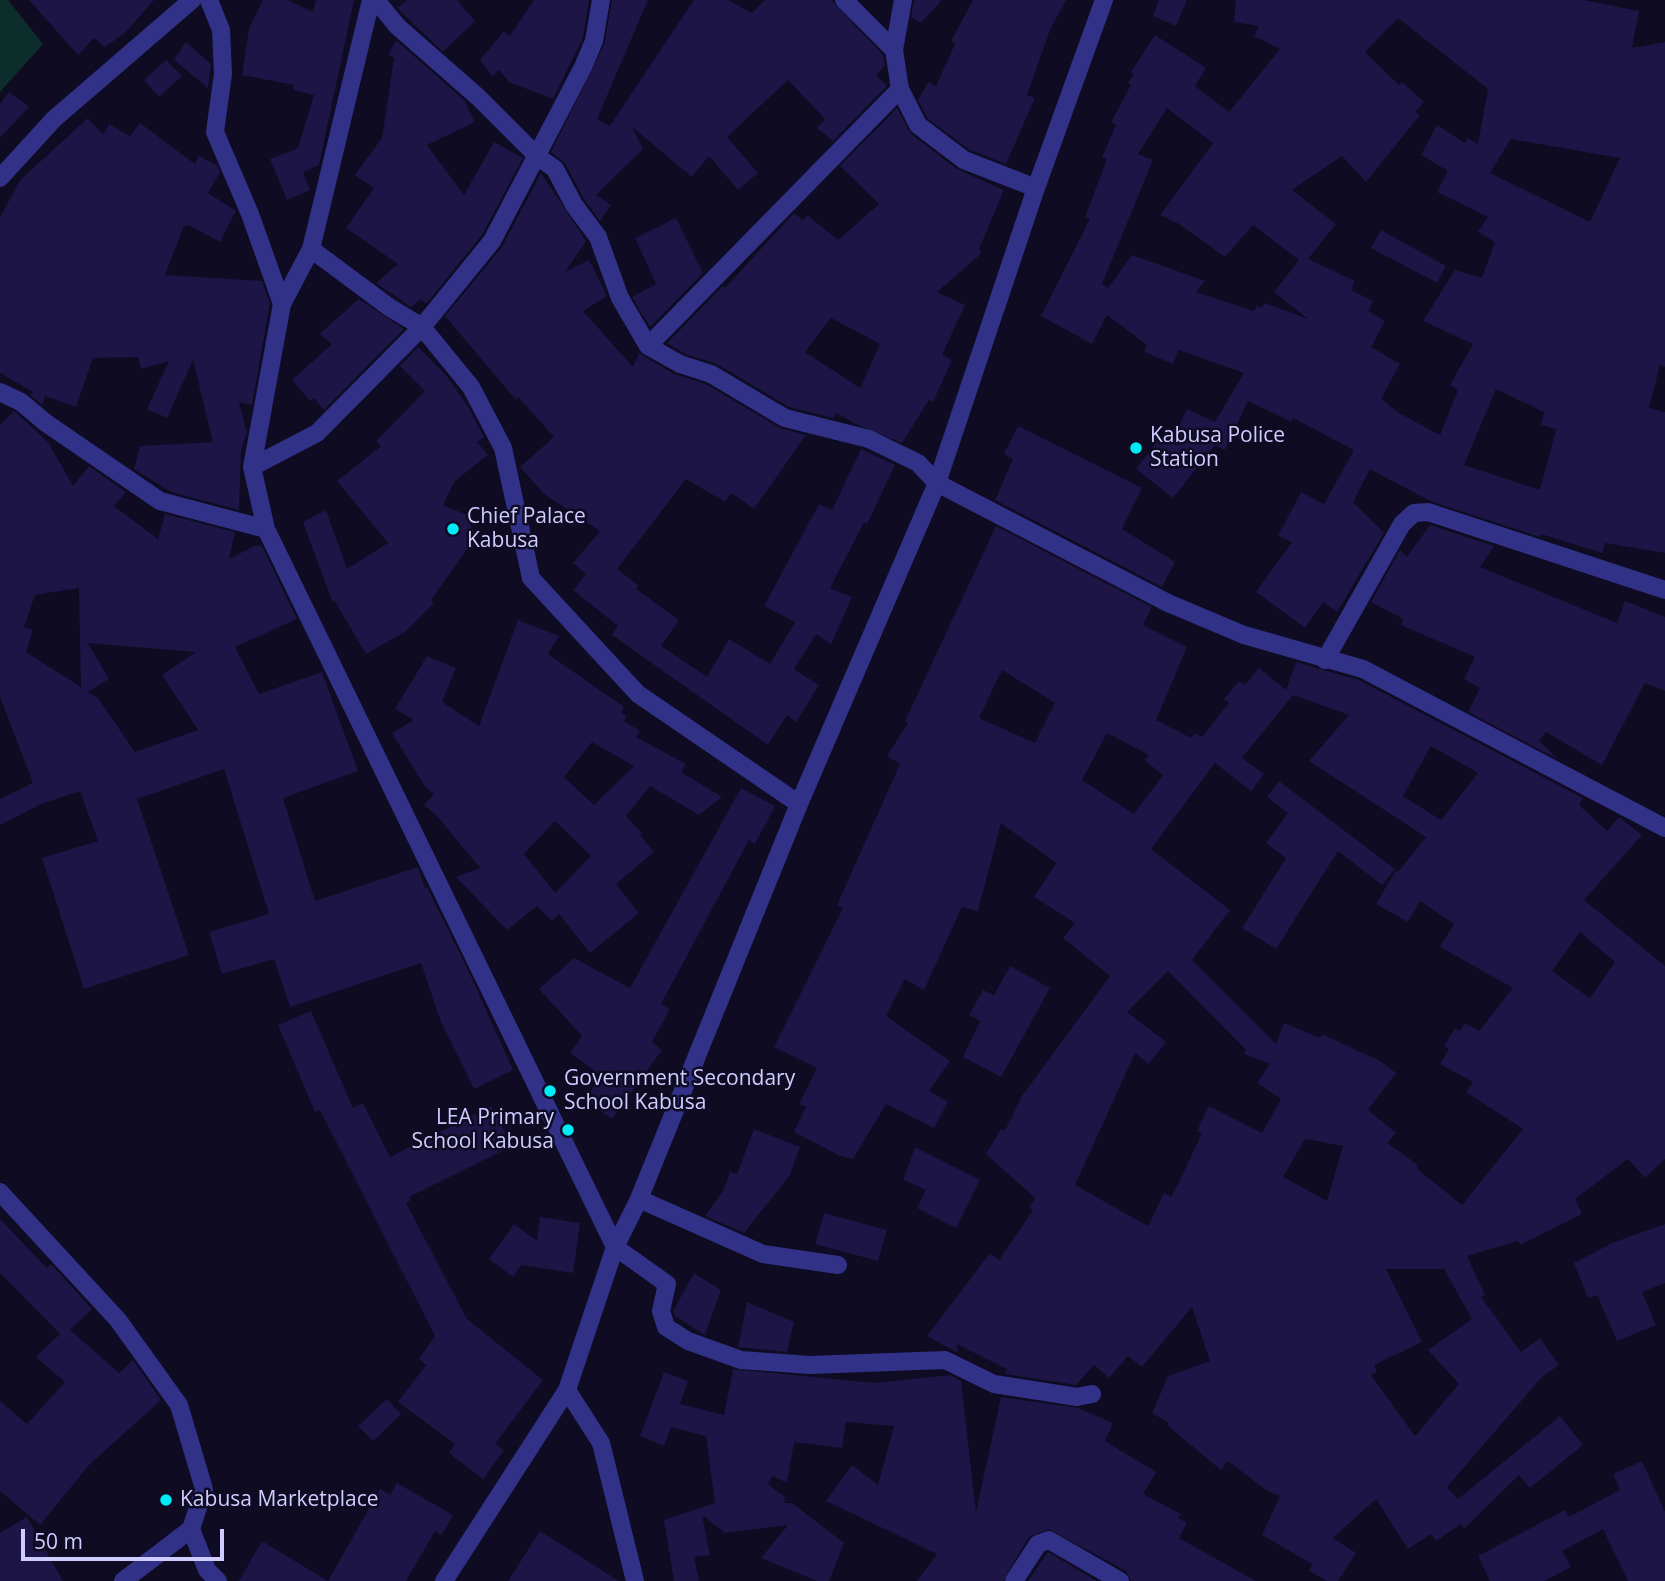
<!DOCTYPE html>
<style>
body{margin:0}
#map{position:relative;width:1665px;height:1581px;overflow:hidden;background:#0e0b23;font-family:"Open Sans",sans-serif}
canvas{display:block}
.scale{position:absolute;left:21px;top:1529px;width:203px;height:32px;box-sizing:border-box;border:4px solid #cfccff;border-top:0;padding-left:9px;font-size:21px;line-height:24px;white-space:nowrap;color:#cfccff;-webkit-text-stroke:5px #0e0b23;paint-order:stroke}
</style>
<div id="map">
<canvas width="1665" height="1581"></canvas>
<div class="scale">50 m</div>
</div>
<script>
const context = document.querySelector('canvas').getContext('2d');
context.lineJoin = 'round';
function fill(path, color) { context.fillStyle = color; context.fill(path, 'evenodd'); }
function stroke(path, color, width, dash) { context.strokeStyle = color; context.lineWidth = width; context.lineCap = dash ? 'butt' : 'round'; context.setLineDash(dash || []); context.stroke(path); }
function drawText(font, color, halo, rows, align = 'center') {
  context.font = font + ' "Open Sans",sans-serif'; context.lineWidth = 5; context.setLineDash([]); context.textBaseline = 'middle'; context.strokeStyle = halo; context.fillStyle = color; for (const [text, x, y, turn = 0] of rows) {
    context.save(); context.translate(x, y); context.rotate((+turn || 0) * Math.PI / 180); context.textAlign = isNaN(turn) ? turn : align; if (halo) context.strokeText(text, 0, 0); context.fillText(text, 0, 0); context.restore();
  }
}
const green = new Path2D(`
 M0,0H8L43,44L0,92Z`);
const building = new Path2D(`
 M29,0H154L126,32L105,47L94,38L78,55Z
 M263,0H288L313,12L316,0H354L319,165L303,172L310,190L287,200L270,159L298,148L314,95L293,90L294,85L242,75L249,28Z
 M407,0H457L475,21L443,52L397,8Z
 M534,0H589L583,38L553,99L509,82L499,70L492,76L480,60L504,31L510,36Z
 M612,0H648L597,119L610,126L694,0H728L752,13L765,0H831L883,55L885,65L876,75L887,86L833,141L817,128L825,119L788,80L727,137L758,173L738,190L709,156L692,177L632,127L643,149L596,195L611,205L600,221L584,199L565,163L551,152L604,45Z
 M914,0H942L921,23L911,17Z
 M973,0H1066L1050,30L1027,95L1035,98L1006,164L970,150L927,118L918,100L928,82L936,86L955,44L951,41Z
 M1159,0H1187L1176,26L1153,16Z
 M1236,0H1584L1639,11L1632,48L1665,42V367L1660,365L1649,408L1665,412V553L1605,543L1602,553L1541,534L1540,537L1430,501L1370,469L1353,502L1384,533L1337,612L1323,602L1305,628L1256,592L1292,542L1278,536L1301,492L1324,504L1354,450L1293,418L1292,422L1248,401L1225,450L1215,445L1173,498L1136,469L1162,435L1171,443L1187,409L1215,422L1244,373L1179,350L1173,364L1144,352L1147,345L1107,315L1092,344L1041,316L1090,219L1085,217L1107,159L1102,157L1116,125L1111,122L1131,85L1128,83L1134,74L1131,72L1155,35L1206,68L1195,86L1229,112L1280,49L1254,36L1259,26L1234,22ZM1398,18L1488,89L1478,144L1468,138L1465,143L1437,125L1421,155L1448,171L1437,192L1488,217L1478,232L1495,242L1482,278L1455,270L1423,321L1473,344L1450,385L1458,390L1440,435L1399,413L1381,399L1400,364L1371,347L1385,321L1368,311L1373,301L1351,290L1355,281L1308,259L1336,224L1292,190L1342,156L1366,182L1420,115L1415,112L1424,102L1402,82L1399,85L1365,52ZM1167,108L1213,143L1160,215L1179,224L1225,257L1253,225L1299,260L1274,292L1308,319L1265,303L1261,308L1257,306L1254,311L1196,292L1205,281L1132,255L1108,288L1102,284L1153,160L1138,154ZM1511,139L1620,158L1590,222L1490,173ZM1496,389L1544,412L1541,425L1556,429L1540,490L1464,465Z
 M396,40L464,100L475,122L427,145L464,195L494,142L523,158L482,235L426,304L421,299L411,307L376,283L398,264L346,228L374,188L355,175L382,138L394,58L388,55Z
 M186,42L211,64L208,88L174,60Z
 M166,60L182,76L159,97L144,80Z
 M9,92L29,107L0,138V104Z
 M897,108L911,134L957,169L1004,190L979,249L982,253L937,292L965,305L942,355L952,360L933,402L929,400L902,443L855,424L837,413L833,418L789,407L717,364L685,354L667,343L723,286L725,288L794,213L803,220L807,215L838,240L879,204L840,166ZM831,318L880,344L860,388L805,352Z
 M88,118L103,135L109,124L130,136L140,123L195,164L199,156L217,165L220,172L208,193L236,211L220,242L189,225L184,226L165,275L262,281L270,303L252,405L239,402L247,433L241,450L239,510L171,492L134,469L140,446L213,442L193,360L167,418L147,409L169,361L141,369L138,357L93,358L76,407L45,396L42,405L30,395L33,392L0,373V217L21,179Z
 M541,173L586,241L565,272L589,260L607,296L583,311L633,367L639,353L674,374L706,384L780,428L806,435L754,509L731,493L725,502L686,479L617,569L638,585L636,589L679,620L661,646L707,677L729,639L770,664L795,622L764,606L819,504L832,510L861,449L895,465L867,524L864,522L830,588L852,597L831,644L816,634L794,669L819,685L796,722L787,715L768,745L612,635L618,626L573,590L586,574L573,563L600,531L544,494L520,467L554,437L518,397L516,400L445,316L502,247Z
 M676,218L703,273L650,327L632,297L656,284L635,238Z
 M1381,230L1446,266L1437,283L1371,248Z
 M359,299L404,329L324,410L314,398L310,401L292,380L332,344L319,334Z
 M418,347L446,375L467,405L484,437L477,442L488,455L455,481L443,505L467,515L475,538L431,600L434,603L405,632L366,654L334,600L332,601L303,522L326,510L347,569L388,543L337,481L381,446L376,441L425,391L400,366Z
 M14,411L48,442L73,486L89,466L126,492L114,506L158,539L165,514L235,532L229,559L254,546H262L297,619L235,647L259,694L322,672L358,771L283,798L315,901L418,867L425,888L427,887L469,972L513,1070L474,1089L441,1022L421,963L290,1007L274,959L222,974L209,932L269,914L224,769L137,799L189,955L84,989L42,858L98,841L80,791L41,804L0,825V799L33,783L0,697V425ZM79,588L80,643L81,687L26,652L33,630L24,627L35,595ZM88,643L196,652L162,675L198,730L135,752L98,698L88,692L109,679Z
 M1018,426L1142,488L1122,529L1175,562L1162,587L995,500L1013,459L1004,454Z
 M1430,525L1494,546L1480,567L1617,623L1625,601L1665,617V691L1645,683L1602,765L1546,732L1539,741L1559,760L1468,712L1480,688L1464,679L1475,657L1401,625L1403,619L1371,602L1400,550L1407,557Z
 M996,526L1152,607L1143,625L1187,647L1156,720L1191,738L1195,733L1202,737L1229,703L1224,699L1239,681L1245,685L1259,668L1286,690L1296,662L1359,680L1583,798L1579,805L1607,831L1619,817L1642,835L1584,900L1665,966V1159L1645,1178L1628,1159L1575,1199L1582,1214L1520,1245L1518,1241L1467,1256L1485,1295L1481,1297L1521,1352L1540,1338L1559,1365L1542,1377L1447,1487L1458,1499L1560,1416L1583,1445L1530,1488L1519,1475L1464,1529L1461,1524L1436,1541L1431,1534L1408,1549L1376,1499L1333,1538L1356,1553L1338,1581H1327L1309,1571L1312,1564L1262,1535L1280,1496L1266,1490L1228,1461L1221,1470L1168,1426L1169,1423L1152,1413L1168,1376L1210,1361L1192,1307L1142,1367L1128,1356L1109,1378L1094,1365L1076,1385L1005,1374L1007,1369L957,1344L958,1353L927,1336L990,1253L999,1260L1033,1210L1029,1208L1035,1198L986,1154L1001,1129L1005,1131L1022,1096L1110,976L1063,938L1075,923L1034,897L1056,863L1001,823L978,911L962,907L924,990L905,979L886,1016L950,1061L929,1091L948,1102L934,1128L886,1104L853,1159L840,1156L794,1132L806,1107L799,1104L817,1068L774,1047L843,908L837,905L900,764L887,756L908,723L905,721ZM1002,670L1055,703L1035,743L979,718ZM1293,695L1349,715L1309,761L1426,837L1398,872L1396,870L1376,904L1408,922L1420,901L1454,924L1440,947L1513,988L1479,1031L1465,1023L1460,1031L1455,1028L1444,1046L1449,1049L1440,1064L1473,1082L1466,1092L1523,1129L1462,1205L1416,1168L1418,1165L1387,1143L1396,1133L1368,1110L1396,1073L1380,1061L1322,1034L1320,1038L1284,1023L1276,1044L1192,960L1230,910L1151,849L1215,763L1251,791L1264,774L1242,758ZM1107,733L1149,755L1144,760L1163,775L1134,814L1082,780ZM1431,746L1478,773L1441,820L1403,796ZM1580,932L1615,962L1590,998L1552,971ZM1168,971L1246,1050L1244,1054L1270,1064L1257,1083L1281,1099L1262,1133L1209,1106L1197,1131L1202,1133L1180,1180L1171,1197L1164,1193L1148,1226L1075,1185L1135,1053L1149,1064L1166,1042L1127,1012ZM1305,1139L1343,1146L1327,1201L1283,1177ZM1386,1269H1444L1472,1319L1428,1350L1459,1384L1415,1436L1371,1375L1377,1372L1374,1365L1422,1342Z
 M518,620L559,636L548,654L624,707L621,713L627,716L624,721L640,731L636,737L686,764L681,772L722,797L699,815L650,786L626,816L642,833L640,835L654,852L616,884L639,913L590,953L559,914L552,921L537,906L507,930L456,877L480,868L437,816L424,805L434,794L426,788L392,733L414,720L395,709L427,656L456,668L442,702L479,726ZM592,742L634,766L594,805L564,777ZM555,821L591,856L555,893L524,854Z
 M1279,781L1395,869L1382,885L1338,851L1276,949L1242,928L1286,858L1266,843L1288,813L1267,797Z
 M741,788L775,806L755,844L749,840L661,1004L670,1009L652,1042L662,1050L612,1119L585,1099L602,1076L570,1053L582,1036L539,989L574,958L630,988Z
 M1010,966L1050,988L1001,1077L963,1057L980,1021L969,1015L983,990L994,995Z
 M311,1011L353,1108L363,1103L390,1157L492,1106L512,1146L409,1197L411,1200L406,1203L467,1319L543,1380L495,1444L504,1450L483,1479L449,1453L455,1444L398,1402L426,1365L419,1359L435,1336L320,1110L315,1112L278,1025Z
 M754,1129L800,1147L790,1175L744,1233L705,1216L724,1189L730,1172L737,1174Z
 M915,1147L980,1180L956,1228L917,1208L926,1190L903,1180Z
 M824,1213L887,1230L878,1261L815,1244Z
 M540,1217L580,1223L573,1273L521,1265L513,1277L489,1259L514,1224L537,1241Z
 M0,1219L47,1268L51,1264L92,1309L70,1330L119,1373L133,1360L161,1400L89,1465L40,1525L0,1491V1401L27,1424L65,1382L36,1357L60,1334L0,1273Z
 M1665,1224V1283L1642,1292L1656,1325L1617,1341L1597,1295L1588,1298L1574,1263L1612,1243Z
 M694,1273L721,1290L705,1335L675,1316L673,1311Z
 M747,1302L794,1322L787,1352L738,1347Z
 M733,1369L874,1383L950,1375L961,1381L976,1512L1001,1397L1078,1408L1113,1423L1105,1441L1156,1472L1143,1494L1181,1514L1178,1518L1187,1523L1179,1538L1256,1581H1131L1126,1571L1049,1529L1029,1537L1003,1581H917L937,1554L826,1501L852,1465L878,1485L894,1426L846,1422L842,1448L794,1442L787,1483L773,1476L768,1484L785,1497L784,1503H792L844,1543L829,1581H817L761,1558L788,1525L725,1533L702,1515L710,1555L694,1557L699,1581H674L664,1520L715,1503L706,1436L671,1427L664,1446L640,1436L664,1372L688,1381L680,1404L724,1415Z
 M387,1399L401,1414L373,1441L358,1426Z
 M1642,1461L1665,1512V1581H1628L1603,1529L1562,1551L1571,1567L1544,1581H1490L1478,1556L1565,1510L1569,1517L1620,1490L1613,1474Z
 M397,1483L453,1515L442,1535L435,1531L406,1581H328L380,1489L390,1495Z
 M27,1517L63,1581H0V1533Z
 M540,1531L619,1581H508Z
 M262,1541L328,1581H239Z
 M1048,1552L1097,1581H1028Z`);
const minor = new Path2D(`
 M209,0L221,30L223,74L215,132L250,214L282,304L252,467L266,529L615,1247L667,1284L661,1311L666,1327L688,1341L741,1360L810,1365L945,1360L994,1384L1077,1397L1092,1394
 M376,0L397,26L478,97L538,157L555,169L574,205L598,237L620,298L648,346L680,364L711,374L785,418L869,439L918,463L937,483L1168,603L1244,635L1363,669L1665,828
 M844,0L894,50L900,89L918,125L964,160L1036,188
 M894,50L903,0
 M0,178L54,119L192,0
 M311,249L389,307L422,327L471,387L503,448L531,578L638,694L799,804
 M282,304L311,249L371,0
 M648,346L900,89
 M0,392L21,402L46,423L160,501L266,529
 M252,467L317,433L422,327L492,241L583,67L594,41L601,0
 M1325,660L1402,524L1414,513L1428,512L1665,590
 M0,1192L118,1320L179,1405L204,1489L191,1529L123,1581
 M639,1199L763,1254L838,1265
 M567,1390L601,1443L635,1581
 M191,1529L207,1570L218,1581
 M444,1581L567,1390L615,1247L639,1199L799,804L937,483L1036,188L1104,0
 M1014,1581L1038,1544L1049,1540L1120,1581`);
const markers = [
 [1136,448,7,"#00ecf7"],
 [453,529,7,"#00ecf7"],
 [550,1091,7,"#00ecf7"],
 [568,1130,7,"#00ecf7"],
 [166,1500,7,"#00ecf7"]
];
const poiNames = [
 ["Kabusa Police",1150,436],
 ["Station",1150,460],
 ["Chief Palace",467,517],
 ["Kabusa",467,541],
 ["Government Secondary",564,1079],
 ["School Kabusa",564,1103],
 ["LEA Primary",554,1118,"right"],
 ["School Kabusa",554,1142,"right"],
 ["Kabusa Marketplace",180,1500]
];
fill(green, '#0d2d2a');
fill(building, '#1c1545');
stroke(minor, '#313287', 18);
for (const [x, y, r, color] of markers) { const dot = new Path2D(); dot.arc(x, y, r, 0, 2 * Math.PI); context.fillStyle = color; context.fill(dot); stroke(dot, '#0e0b23', 2.5); }
drawText('21px', '#cfccff', '#0e0b23', poiNames, 'left');
</script>
